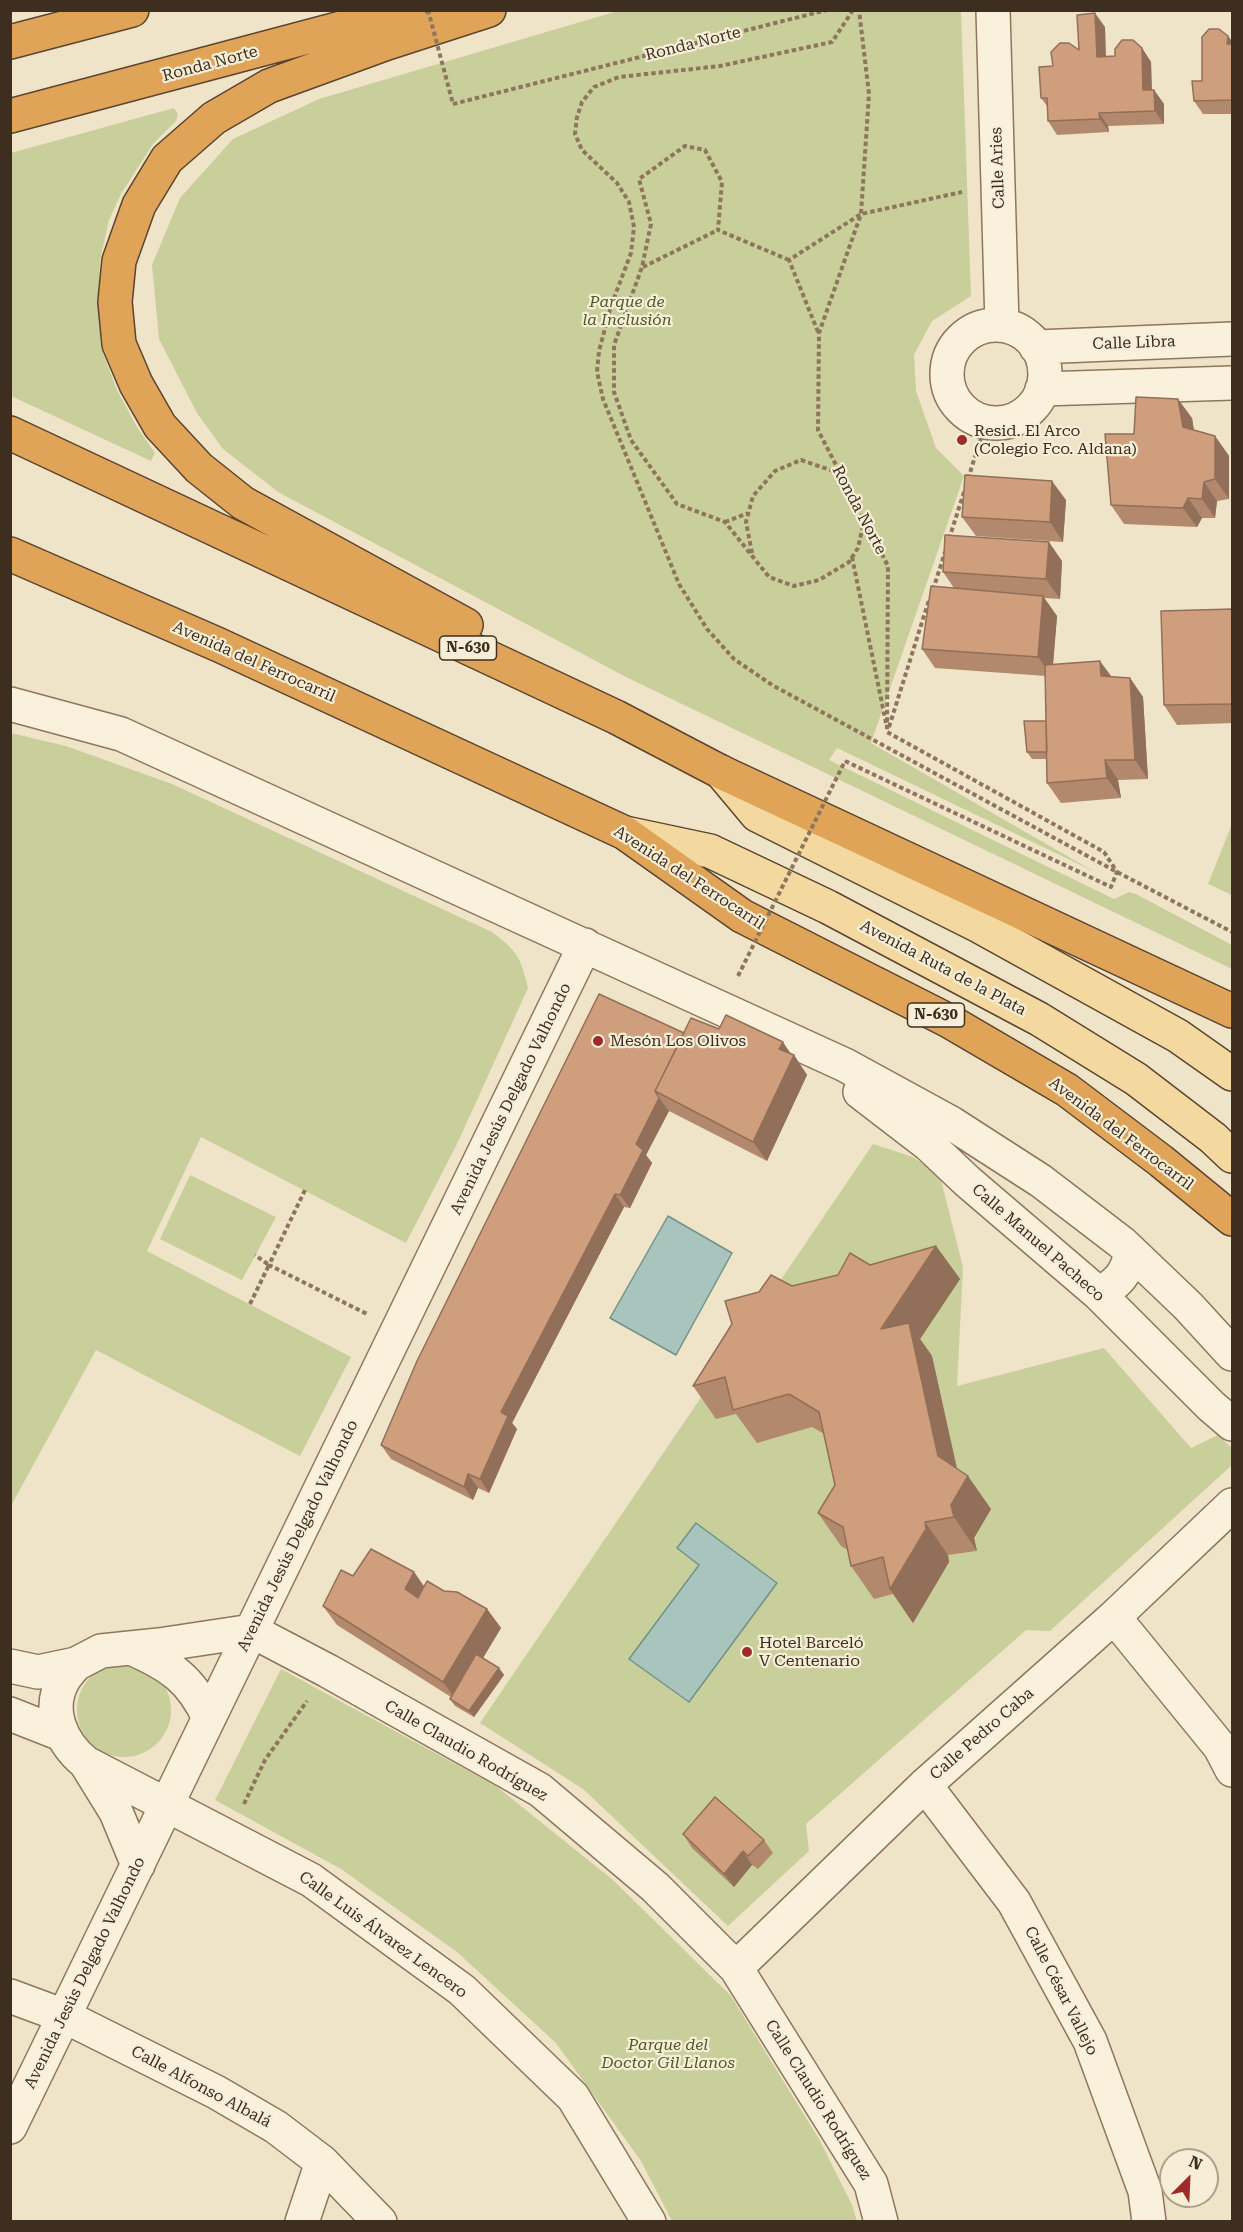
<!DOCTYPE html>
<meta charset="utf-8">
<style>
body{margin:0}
#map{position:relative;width:1243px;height:2232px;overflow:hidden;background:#f0e4c8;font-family:"Roboto Serif",serif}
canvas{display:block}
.frame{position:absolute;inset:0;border:12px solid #3d2e20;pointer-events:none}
.north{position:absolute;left:1159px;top:2148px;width:60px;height:60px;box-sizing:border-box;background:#f7eed8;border:2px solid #ada18e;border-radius:50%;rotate:24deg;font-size:16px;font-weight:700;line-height:24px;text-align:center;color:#3d2e20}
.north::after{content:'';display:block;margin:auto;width:21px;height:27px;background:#9e2a2b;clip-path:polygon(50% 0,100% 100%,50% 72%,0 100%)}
</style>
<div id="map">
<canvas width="1243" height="2232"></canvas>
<div class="frame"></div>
<div class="north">N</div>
</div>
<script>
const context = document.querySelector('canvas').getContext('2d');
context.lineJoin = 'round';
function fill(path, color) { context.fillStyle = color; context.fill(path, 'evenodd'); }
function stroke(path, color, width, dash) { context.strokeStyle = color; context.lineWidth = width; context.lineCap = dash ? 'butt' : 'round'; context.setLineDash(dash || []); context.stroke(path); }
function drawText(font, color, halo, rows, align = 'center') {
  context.font = font + ' "Roboto Serif",serif'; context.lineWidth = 4.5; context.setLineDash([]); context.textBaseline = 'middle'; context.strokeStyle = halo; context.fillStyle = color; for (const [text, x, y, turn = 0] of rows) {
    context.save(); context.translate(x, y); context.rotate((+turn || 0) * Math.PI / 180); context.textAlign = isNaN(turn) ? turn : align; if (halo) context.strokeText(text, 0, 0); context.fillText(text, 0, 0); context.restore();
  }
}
const green = new Path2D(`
 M621,10L961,11L971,296L932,321L914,355L916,391L936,448L964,476L871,743L1095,872L837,748L829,760L1114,899L1129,892L1136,894L1232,945V969L626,677L278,492L223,449L197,413L159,339L152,265L180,198L233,139L319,99Z
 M174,108L178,114L176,121L153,144L121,194L109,220L100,260L98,301L101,348L117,390L137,427L155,453L151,461L11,396V153Z
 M11,733L66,746L172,784L492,932C518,952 520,956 528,988L457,1144L406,1243L201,1137L147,1251L351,1357L300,1456L96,1350L11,1506Z
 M1232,824V895L1208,884Z
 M873,1144L913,1157L940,1176L963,1267L957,1386L1104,1348L1191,1448L1218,1435L1232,1448V1465L1050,1631L1026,1630L806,1824L809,1851L728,1926L583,1789L480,1723ZM932,1356L961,1489L977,1551L948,1555L949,1562L842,1445L812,1427L748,1410ZM699,1565L688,1702L630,1659Z
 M190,1175L276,1217L242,1280L160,1239Z
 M77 1710a47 47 0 1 1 94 0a47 47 0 1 1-94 0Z
 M281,1669L496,1786L613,1880L731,1996L819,2139L852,2205L857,2221H672L641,2161L556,2043L457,1952L341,1869L215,1800Z`);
const water = new Path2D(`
 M668,1216L732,1253L676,1355L610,1318Z
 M696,1523L777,1583L689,1702L629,1659L699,1565L677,1548Z`);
const path = new Path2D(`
 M853,10L832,42L720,66L619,77L594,87L582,102L577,117L575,134L582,150L617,183L629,202L634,227L631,253L611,306L599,351L597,372L603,399L679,584L707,629L734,659L772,685L1117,872L1232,932
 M453,104L827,10
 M789,260L718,230L722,182L705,150L685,146L639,179L651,224L642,267L614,345V392L631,440L677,504L725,522L769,577L794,586L819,580L849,562L858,548L864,521
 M643,267L718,230
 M818,332L789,260L861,214L962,192
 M968,479L986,422
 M725,522L748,513
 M949,539L965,489
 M752,553L746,522L753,496L775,471L801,460L839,473
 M852,557L886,723
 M933,590L945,552
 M889,727L929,600
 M845,761L1111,887L1117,872L1104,852L887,732L888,566L818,430L819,333L861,214L869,94L859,10
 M305,1190L269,1265L367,1314
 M250,1304L269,1265L255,1255
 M244,1804L265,1760L307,1701`);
const minor = new Path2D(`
 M993,10L1002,325
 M947 374a49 49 0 1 1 98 0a49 49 0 1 1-98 0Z
 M1036,347L1232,339
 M1042,389L1232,383
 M10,704L121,734L845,1065L951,1123L1041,1181L1122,1243L1188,1306L1232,1354
 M860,1092L929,1145L967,1181L1099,1294L1211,1406L1232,1424
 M1099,1294C1118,1283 1127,1274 1131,1252
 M1114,1617L1220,1747L1232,1770
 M131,1648C170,1665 191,1679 209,1718
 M76,1664C72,1669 67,1674 64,1679C46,1709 61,1743 86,1763L311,1880L462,1990L573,2097L649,2222
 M10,1666L38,1672L76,1664L101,1651L159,1645L252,1631L328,1671L540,1790L655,1887L736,1968L871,2184L881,2222
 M10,1714L61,1734
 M87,1765L116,1812L138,1865
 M925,1785L1014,1902L1090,2041L1145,2191L1149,2222
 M736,1968L925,1785L1114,1617L1232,1505
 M10,1996L64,2016L216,2092L276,2127L322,2162L380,2222
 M10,2127L585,945
 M302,2222L322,2162`);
const major = new Path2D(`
 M721,772L757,815L979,926L1178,1036L1232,1074
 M625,833L710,851L828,907L1039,1019L1136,1079L1213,1138L1232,1156`);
const highway = new Path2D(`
 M10,42L132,10
 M10,116L409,10
 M10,433L616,717L721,772L1232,1011
 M10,554L219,645L625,833L742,916L949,1021L1067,1090L1161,1161L1232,1219
 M466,625L243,503L199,468L160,426L136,384L119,344L115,302L119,261L139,205L167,159L214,118L269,86L387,43L489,10`);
const pathBridge = new Path2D(`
 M428,10L453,104
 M738,976L845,761`);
const wall = new Path2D(`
 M1105,27L1106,56H1115L1142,48L1151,62L1152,90H1154L1164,104V124L1108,126L1109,132L1057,135L1048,121L1047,106L1041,98L1053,66L1079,50Z
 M1228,36L1233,43V114H1203L1194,101Z
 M1192,418L1194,430L1215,436L1229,456V499L1217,501L1215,518H1202L1197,527L1124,524L1111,505L1134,434Z
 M1066,500L1063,542L976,536L962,517Z
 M1062,561L1060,599L1044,598L1057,616L1053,664L1111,677L1130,678L1143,697L1148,779L1118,780L1121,798L1061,803L1047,783V759H1032L1027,752L1046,721V676L935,668L922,649L954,588L943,572Z
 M1233,609V723L1177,725L1164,705Z
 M719,1029L794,1055L807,1075L767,1161L669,1111L646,1155L652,1163L630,1208L624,1207L512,1423L517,1429L489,1493L478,1488L473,1500L391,1459L381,1445L684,1033Z
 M936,1246L960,1279L920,1339L932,1356L957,1468L991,1509L974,1538L977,1551L948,1555L949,1562L913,1623L893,1594L874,1599L851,1566L848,1550L841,1546L818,1513L835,1485L824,1434L812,1427L757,1443L736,1414L716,1419L693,1386L792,1286L838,1275Z
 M414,1572L424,1586L444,1591L487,1609L501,1628L483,1658L499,1668L504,1675L474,1717L455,1706L450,1699L451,1697L337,1625L323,1606L353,1576Z
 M683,1834L764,1840L773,1853L758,1869L752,1865L734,1887L692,1848Z`);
const shadedWall = new Path2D(`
 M1095,13L1105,27L1106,70L1097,57Z
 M1228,36L1233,43V51L1227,44Z
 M1142,48L1151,62L1152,104L1143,90Z
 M1154,90L1164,104V124L1155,111Z
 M1099,113L1108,126L1109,132L1100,119Z
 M1178,399L1192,418L1196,446L1183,427Z
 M1215,436L1229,456V499L1215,479Z
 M1052,481L1066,500L1063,542L1050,522Z
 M1204,482L1217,501L1215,518L1202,499Z
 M1188,498L1202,518L1197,527L1183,508Z
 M1049,542L1062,561L1060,599L1046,579Z
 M1043,596L1057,616L1052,677L1038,657Z
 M1100,661L1114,680L1101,676Z
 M1130,678L1143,697L1148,779L1135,760Z
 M1105,760L1118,780L1121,798L1107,778Z
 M783,1042L793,1057L794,1055L807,1075L767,1161L753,1142L779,1049Z
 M659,1098L669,1111L646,1155L652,1163L630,1208L620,1195L636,1144Z
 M615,1194L624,1207L512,1423L517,1429L489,1493L480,1479L501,1412Z
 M936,1246L960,1279L920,1339L932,1356L961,1488L968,1476L991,1509L974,1538L977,1551L954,1517L938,1456L881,1329Z
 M468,1474L478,1488L473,1500L464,1487Z
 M925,1522L948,1555L949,1562L913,1623L890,1589Z
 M414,1572L427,1591L419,1608L405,1589Z
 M487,1609L501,1628L457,1701L443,1682Z
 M499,1668L504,1675L474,1717L469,1711Z
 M743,1851L752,1865L734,1887L724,1874Z`);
const building = new Path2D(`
 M1095,13L1097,57L1115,56V49L1122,40H1133L1142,48L1143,90H1154L1155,111L1099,113L1100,119L1048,121L1047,98H1041L1039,67L1053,66L1051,52L1060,43H1069L1079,50L1077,15Z
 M1209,29H1219L1228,36L1227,44H1233V100L1194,101L1192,81H1202V37Z
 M1136,397L1178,399L1183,427L1215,436V479L1204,482L1202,499L1188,498L1183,508L1111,505L1105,434H1134Z
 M965,475L1052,481L1050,522L962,517Z
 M945,535L1049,542L1046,579L943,572Z
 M931,586L1043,596L1038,657L922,649Z
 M1233,609V704L1164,705L1161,611Z
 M1100,661L1101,676L1130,678L1135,760H1105L1107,778L1047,783L1045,665Z
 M1024,721H1046L1047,752H1027Z
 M599,994L684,1033L655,1091L659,1098L636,1144L643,1150L620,1195L615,1194L501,1412L508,1416L480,1479L468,1474L464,1487L381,1445L417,1361Z
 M726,1015L783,1042L779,1049L794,1055L753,1142L655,1091L691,1018L719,1029Z
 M936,1246L881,1329L909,1323L938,1456L968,1476L951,1505L954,1517L925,1522L926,1529L890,1589L883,1557L851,1566L843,1527L818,1513L835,1485L819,1412L789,1394L733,1410L725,1377L693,1386L732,1324L725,1301L759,1292L771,1275L792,1286L838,1275L850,1253L870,1265Z
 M371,1549L414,1572L405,1589L418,1598L427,1581L444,1591L457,1592L487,1609L443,1682L323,1606L341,1570L353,1576Z
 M476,1654L499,1668L469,1711L450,1699Z
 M715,1797L764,1840L748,1856L743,1851L724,1874L683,1834Z`);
const markers = [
 [962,440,6,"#9e2a2b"],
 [598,1041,6,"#9e2a2b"],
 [747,1652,6,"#9e2a2b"]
];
const shields = [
 [468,648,57],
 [936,1015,57]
];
const shieldNames = [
 ["N-630",468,648],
 ["N-630",936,1015]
];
const streetNames = [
 ["Ronda Norte",693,44,-14],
 ["Ronda Norte",210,64,-15],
 ["Calle Aries",998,168,-92],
 ["Calle Libra",1134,343,-2],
 ["Ronda Norte",859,510,62],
 ["Avenida del Ferrocarril",254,662,24],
 ["Avenida del Ferrocarril",689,878,33],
 ["Avenida Ruta de la Plata",943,968,28],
 ["Avenida Jesús Delgado Valhondo",511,1099,-64],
 ["Avenida del Ferrocarril",1121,1134,37],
 ["Calle Manuel Pacheco",1038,1243,41],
 ["Avenida Jesús Delgado Valhondo",298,1536,-64],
 ["Calle Pedro Caba",982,1734,-41],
 ["Calle Claudio Rodríguez",466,1751,30],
 ["Calle Luis Álvarez Lencero",383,1935,36],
 ["Avenida Jesús Delgado Valhondo",85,1973,-64],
 ["Calle César Vallejo",1061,1991,63],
 ["Calle Alfonso Albalá",201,2087,28],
 ["Calle Claudio Rodríguez",818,2100,58]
];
const parkNames = [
 ["Parque de",627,302],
 ["la Inclusión",627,320],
 ["Parque del",668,2045],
 ["Doctor Gil Llanos",668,2063]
];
const poiNames = [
 ["Resid. El Arco",974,431],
 ["(Colegio Fco. Aldana)",974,449],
 ["Mesón Los Olivos",610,1041],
 ["Hotel Barceló",759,1643],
 ["V Centenario",759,1661]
];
fill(green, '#c9cf9b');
fill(water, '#a9c4bc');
stroke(water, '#6f938a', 1.5);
stroke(minor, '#8d765c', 36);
stroke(major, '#5b4430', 36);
stroke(highway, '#5b4430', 36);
stroke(path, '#8d765c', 4, [4.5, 3]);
stroke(minor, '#faf1dc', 33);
stroke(major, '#f3d9a0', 33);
stroke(highway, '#e0a458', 33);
stroke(pathBridge, '#8d765c', 4, [4.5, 3]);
fill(wall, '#b2896c');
fill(shadedWall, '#916f58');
fill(building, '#cf9f7d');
stroke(building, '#916f58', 1.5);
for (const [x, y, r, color] of markers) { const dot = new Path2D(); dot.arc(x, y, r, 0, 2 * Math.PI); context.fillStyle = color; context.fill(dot); stroke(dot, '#f7eed8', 2); }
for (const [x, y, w] of shields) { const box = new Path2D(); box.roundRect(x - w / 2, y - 12, w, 24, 4.5); context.fillStyle = '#f7eed8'; context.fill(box); stroke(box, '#3d2e20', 1.5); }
drawText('bold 15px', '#3d2e20', null, shieldNames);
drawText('16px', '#3d2e20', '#f7eed8', streetNames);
drawText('italic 16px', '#4d5a26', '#f7eed8', parkNames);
drawText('16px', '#3d2e20', '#f7eed8', poiNames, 'left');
</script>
